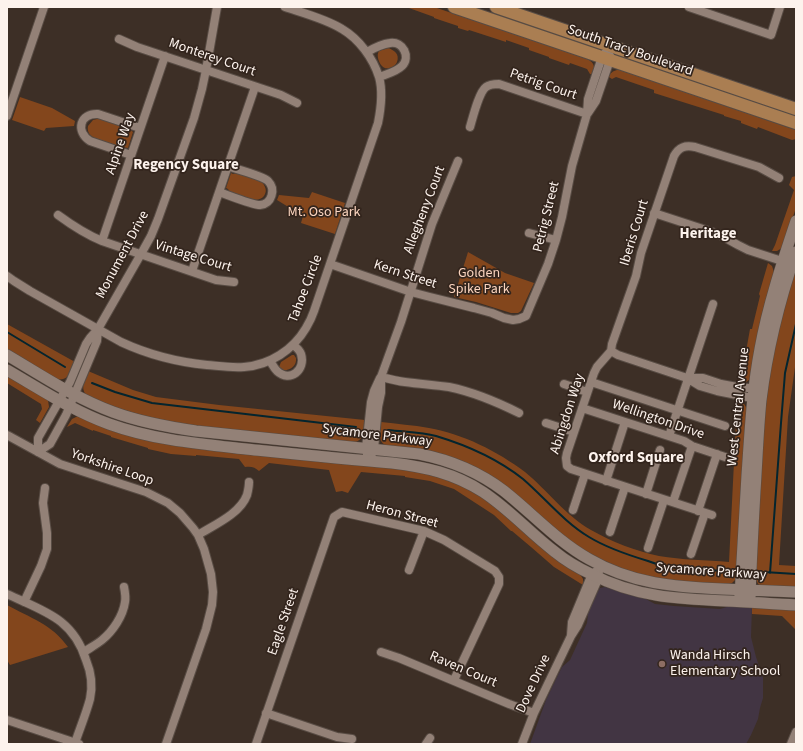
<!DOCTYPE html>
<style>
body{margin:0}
#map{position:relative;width:803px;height:751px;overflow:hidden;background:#3d2f26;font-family:"Source Sans 3",sans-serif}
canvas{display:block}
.frame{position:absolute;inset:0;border:8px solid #fdf3ed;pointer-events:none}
</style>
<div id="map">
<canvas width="803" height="751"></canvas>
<div class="frame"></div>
</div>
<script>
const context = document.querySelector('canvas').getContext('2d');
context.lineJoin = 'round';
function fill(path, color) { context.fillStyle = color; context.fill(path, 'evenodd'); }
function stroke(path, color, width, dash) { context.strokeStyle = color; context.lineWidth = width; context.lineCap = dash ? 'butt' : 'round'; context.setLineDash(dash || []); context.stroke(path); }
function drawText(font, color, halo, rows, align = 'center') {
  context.font = font + ' "Source Sans 3",sans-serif'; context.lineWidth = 3.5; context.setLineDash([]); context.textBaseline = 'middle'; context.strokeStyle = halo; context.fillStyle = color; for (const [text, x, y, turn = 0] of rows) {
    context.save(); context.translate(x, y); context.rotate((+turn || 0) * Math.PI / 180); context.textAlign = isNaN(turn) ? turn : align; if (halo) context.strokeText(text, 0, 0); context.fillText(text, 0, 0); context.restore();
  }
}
const education = new Path2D(`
 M605,587L644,598L655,604L674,606L720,609L730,606L752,607L751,637L756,657L763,678V698L760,708L758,719L751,735L746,744H530L546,700L557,677L562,667L570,660L587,623L588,613L597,593L600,588Z`);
const green = new Path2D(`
 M409,7H434L587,59C595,63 595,67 593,75L590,74L587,69L570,63L569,65L549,58V57L529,50V48L506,40V42L469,30L468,31L458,28V26L434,18V17L409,8Z
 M388,48C394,50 400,54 397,62C395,67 386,71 382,66C379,63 376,55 379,51C381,50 386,49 388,48Z
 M617,70H620L796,130V139L792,140L758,127L757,129L741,123V121L724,116V115L654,93V90L616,77L612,79L609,77C610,73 613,71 617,70Z
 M20,97L52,108L75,121L74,126L46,128L44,131L12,120Z
 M97,119H101L128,128L133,132L128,148L121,147L94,138C89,135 87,131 88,126L93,120Z
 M231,173L233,174L238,173L262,182C265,186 267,190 265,194C260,206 238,196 230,192L228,189L226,188Z
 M796,176V208L782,248L777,251H772L775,245L794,190L789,185L792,177Z
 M312,192L345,203L335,234L301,223L303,216L277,200L279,195L309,198Z
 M468,252L505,273L534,283L521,311L518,313H511L476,302L454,297Z
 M768,263L772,266L774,272L750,379L745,383L738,384V379L742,374L750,329H752L760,296L759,294Z
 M796,268V360L788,417L779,565L796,566V588L761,586L758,584L756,579C759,507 760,433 772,362C778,330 787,299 796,268Z
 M7,324L75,362C70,371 69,382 56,379L7,350Z
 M292,355H294L296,358C297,366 290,371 282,370L279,367L281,362Z
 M88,371L133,390L156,397L219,405L365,420C364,429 365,438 356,442L229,430L162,421L114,407L86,395C80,387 85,379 88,371Z
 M7,375L48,400L49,407L40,423L36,420L42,409L41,404L7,383Z
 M736,400C742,401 746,404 747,411L736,579L732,583L729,584L675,581L648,577L611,565L579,548L499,482L385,445C377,440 380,431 381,422C397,424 413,425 429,428C463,434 497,451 525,472C547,490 566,516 591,530C612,542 636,551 659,556C682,560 706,560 729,562L736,422L740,411Z
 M78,416L120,432L416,471L455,482L479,494L580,574L583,579V585L554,567L531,547L512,531H511L494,515L454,489L430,481L405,477V476L361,472L348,493L342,491L336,492L329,470L269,463L259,471C255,467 251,466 245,467L239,459L196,455V456L171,454L148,449V448L111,437V436L93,430V431L75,423L67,427L72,419Z
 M7,605C30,618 52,624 68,647L10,665L7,660Z
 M752,607L796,609V630L782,616L752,614Z`);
const stream = new Path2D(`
 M7,332L65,367
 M92,383L115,392L152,403L356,427
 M388,430C404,432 421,432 436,436C466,445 499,460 523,479C545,498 564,522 589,537C607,548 628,555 648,561C653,563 659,565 665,566C686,570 707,570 729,571
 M764,572L796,574
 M770,573L781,423L785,373L796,324`);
const street = new Path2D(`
 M689,7L771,35L780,7
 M119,39L137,47L281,95L297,103
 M367,52C374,48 382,44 390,43C403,41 411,57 402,66C396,72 387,74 379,77
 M588,113L596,101L610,60V56
 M7,116L44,7
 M470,127C473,117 479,92 486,87C490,84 494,84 499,84L587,114
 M131,155L90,141C75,131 80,113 98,114L140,128
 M219,192C228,195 252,205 260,205C272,204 276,189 268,181C263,176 236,169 227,166
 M654,213L709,231L720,235L738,245L748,250L782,261
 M58,215C73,226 85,234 102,241L216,280L234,282
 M529,233L556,240
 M102,241L165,56
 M330,264L411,292L430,297L474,308L492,313L504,318L513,320L519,319L526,316L548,264L556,240L562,217L572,166L587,114L588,99L602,57L605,53
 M192,271L255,87
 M7,276L14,281L30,291L121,342C149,355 177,362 207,365C219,366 231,368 244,367C270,365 293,350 306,328C309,323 312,317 314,311L378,123C381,108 383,91 379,77C373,58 359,39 342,29C326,19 303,13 285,7
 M611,351L597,367L594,373L567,453L566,458L567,466L571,469L712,515
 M270,361C272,364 274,368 277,371C290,383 306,370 301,354C300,351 296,347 293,345
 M381,377C389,379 397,381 405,382C420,384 434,385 449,387C473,392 497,402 519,413
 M688,378H703L721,384L737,387L759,389
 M591,382L725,426
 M564,384L587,392
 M757,399L717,391L700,386L687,378L618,355L611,351L612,344L636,276L641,253L674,156C679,147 685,145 695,147L759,167L779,178
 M582,408L684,441L692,446L725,457
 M546,423L574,432
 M7,435L60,464L146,492L168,503L180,513L193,528L198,535L204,549L211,574L213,592L212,605L206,629L166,744
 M669,436L713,304
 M38,452V438L70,382L86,344L90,338L98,329L141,254L151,236L158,219L194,118L202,89L206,70L217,7
 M38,452L50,444L66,415L97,341L98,329
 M367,454L366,448L371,402L374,391L380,378
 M372,454L374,449L378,407L381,393V377L401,322L432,224L458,161
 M606,481L625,422
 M646,494L660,450
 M673,502L692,446
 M573,510L585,474
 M698,511L717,454
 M610,532L625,487
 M198,535C214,525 240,514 247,495C248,491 249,486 249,482
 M648,548L664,500
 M691,554L705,513
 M409,570L424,531
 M7,594C43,611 73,618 86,660C91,672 93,685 90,699C86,714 80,728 75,743
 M24,602L41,566L47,549V533L43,503L45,488
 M571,635L572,622L589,581L595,572
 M84,652C90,648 97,644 102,640C113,631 123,616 125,602C126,597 125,592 124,587
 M381,652L399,658L509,704L534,713
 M266,713L337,737L352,739
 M7,720L79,744
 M256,744L334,517L342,512L424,531L444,540L495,571L499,577V584L454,680
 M426,744L430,738
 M522,744L534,713L571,636L578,625L596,584L598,578L600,565
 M791,744L796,732`);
const secondary = new Path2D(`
 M7,355C41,375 75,398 113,412C140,422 168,427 196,431L419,454C450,460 479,472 504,491C533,514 557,541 589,559C632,584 675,587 723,589C748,590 772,591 796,592
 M7,370C40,389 73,411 109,424C153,440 200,444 246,449C295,454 343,459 392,463C425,467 454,473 483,492C509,509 530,533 555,552C566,561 578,568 591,574C635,597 678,599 726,601C750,602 773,604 796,605
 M740,596C742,556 745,516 747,475C750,433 752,391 760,349C768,305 782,263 796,221
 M750,598C751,562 753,527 755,491C757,461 758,430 761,400C767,351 780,299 796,252`);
const primary = new Path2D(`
 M454,7L796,123
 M496,7L796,109`);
const markers = [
 [662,664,4,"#8d6e63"]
];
const streetNames = [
 ["South Tracy Boulevard",630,51,19],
 ["Monterey Court",212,58,19],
 ["Petrig Court",543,85,19],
 ["Alpine Way",121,144,-71],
 ["Allegheny Court",425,210,-69],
 ["Petrig Street",547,217,-76],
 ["Iberis Court",635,233,-73],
 ["Monument Drive",123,255,-62],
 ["Vintage Court",193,257,17],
 ["Kern Street",405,275,18],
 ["Tahoe Circle",306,289,-69],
 ["West Central Avenue",739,407,-84],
 ["Abingdon Way",568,414,-72],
 ["Wellington Drive",658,420,19],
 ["Sycamore Parkway",377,436,7],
 ["Yorkshire Loop",112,468,19],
 ["Heron Street",402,515,15],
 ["Sycamore Parkway",711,572,4],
 ["Eagle Street",284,622,-71],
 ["Raven Court",463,670,23],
 ["Dove Drive",534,684,-65]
];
const parkNames = [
 ["Mt. Oso Park",324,213],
 ["Golden",479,274],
 ["Spike Park",479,290]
];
const poiNames = [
 ["Wanda Hirsch",670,656],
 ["Elementary School",670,672]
];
const neighbourhoodNames = [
 ["Regency Square",186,166],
 ["Heritage",708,235],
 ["Oxford Square",636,459]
];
fill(education, '#423543');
fill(green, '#83461c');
stroke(stream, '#04252e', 2);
stroke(street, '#584c44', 10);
stroke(secondary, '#584c44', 12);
stroke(primary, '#584c44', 14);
stroke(street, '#938177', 8);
stroke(secondary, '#938177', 11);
stroke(primary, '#aa7e52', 12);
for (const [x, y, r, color] of markers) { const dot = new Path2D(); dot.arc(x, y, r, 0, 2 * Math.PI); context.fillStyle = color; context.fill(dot); stroke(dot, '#33251d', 1.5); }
drawText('14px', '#fdf3ed', '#33251d', streetNames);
drawText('14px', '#fcd5bf', '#33251d', parkNames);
drawText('14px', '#fdf3ed', '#33251d', poiNames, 'left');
drawText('bold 15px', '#fdf3ed', '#33251d', neighbourhoodNames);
</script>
